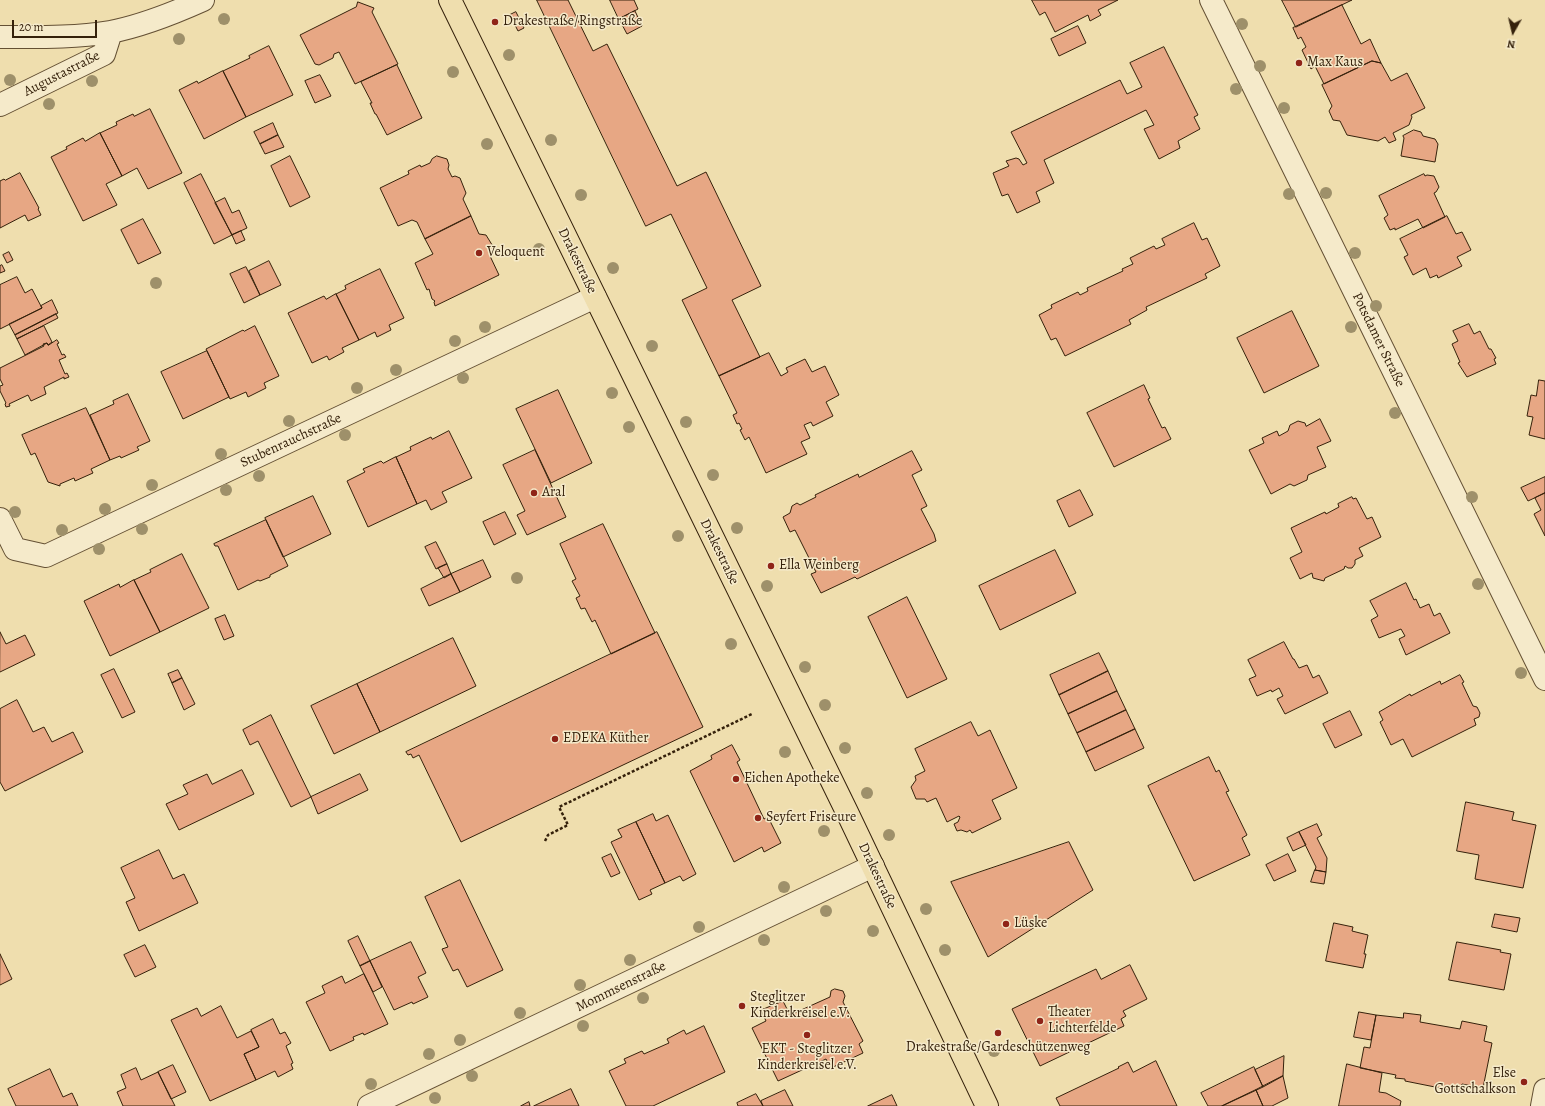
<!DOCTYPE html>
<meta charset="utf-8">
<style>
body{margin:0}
#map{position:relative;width:1545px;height:1106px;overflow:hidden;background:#efdeae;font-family:Alegreya,serif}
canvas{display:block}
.north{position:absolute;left:1493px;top:12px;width:40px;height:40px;-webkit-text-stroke:3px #f5eaca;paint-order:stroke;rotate:188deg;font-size:11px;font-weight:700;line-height:16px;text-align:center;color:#35210b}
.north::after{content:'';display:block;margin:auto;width:14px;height:18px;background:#35210b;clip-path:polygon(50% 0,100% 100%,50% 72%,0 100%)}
.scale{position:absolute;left:12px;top:20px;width:85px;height:18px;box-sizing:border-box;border:2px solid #35210b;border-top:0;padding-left:5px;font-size:12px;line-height:14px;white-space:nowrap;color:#35210b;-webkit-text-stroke:3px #f5eaca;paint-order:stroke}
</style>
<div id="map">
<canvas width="1545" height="1106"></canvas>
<div class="north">N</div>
<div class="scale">20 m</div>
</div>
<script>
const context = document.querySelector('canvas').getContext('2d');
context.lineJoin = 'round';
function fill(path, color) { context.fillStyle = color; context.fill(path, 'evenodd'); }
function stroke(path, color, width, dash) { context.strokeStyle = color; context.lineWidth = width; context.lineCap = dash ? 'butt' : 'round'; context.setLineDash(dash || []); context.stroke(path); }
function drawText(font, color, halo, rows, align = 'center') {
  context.font = font + ' Alegreya,serif'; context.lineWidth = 3; context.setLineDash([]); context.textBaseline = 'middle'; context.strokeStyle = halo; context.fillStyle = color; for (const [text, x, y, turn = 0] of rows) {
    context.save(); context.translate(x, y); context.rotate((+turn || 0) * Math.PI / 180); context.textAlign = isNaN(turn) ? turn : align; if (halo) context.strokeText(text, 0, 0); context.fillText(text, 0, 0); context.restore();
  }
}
const building = new Path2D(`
 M537,0H568L593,51L607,44L677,186L706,172L761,286L732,300L760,357L719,376L682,300L707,288L671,214L646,226Z
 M610,0H634L638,9L619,19Z
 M1032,0H1118L1098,10L1101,15L1090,21L1088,15L1055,32L1045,12L1040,15Z
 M1282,0H1352L1296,27Z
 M358,2L374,8L372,12L398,64L355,84L339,52L334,54L333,58L319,65L315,64L300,35L356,7Z
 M1342,5L1361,44L1370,39L1381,63L1372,61L1324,84L1315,66L1311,69L1302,50L1306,47L1301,37L1298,39L1293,28Z
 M635,11L642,26L627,34L619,19Z
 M516,12L524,28L518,31L510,15Z
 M1078,26L1086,43L1059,56L1051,39Z
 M269,46L293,95L246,117L223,71L250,58L249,56Z
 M1164,47L1198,115L1194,117L1200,129L1178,141L1180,148L1159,159L1144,129L1154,125L1146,110L1044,160L1054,183L1036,192L1040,202L1017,213L1008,194L1002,196L993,173L1009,166L1006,161L1016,158L1019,159L1023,165L1027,163L1011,132L1120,80L1127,94L1142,87L1130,63Z
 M1372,61L1381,63L1391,81L1407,73L1425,108L1411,115L1412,117L1409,125L1393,133L1396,140L1389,143L1385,137L1378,141L1347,135L1340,121L1333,120L1329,111L1332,106L1322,85Z
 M397,65L422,118L387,135L376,114H375L370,103H372L361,82Z
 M223,71L246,117L204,139L179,90L197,81L198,83Z
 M320,75L331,96L315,103L305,81Z
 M150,109L182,173L148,189L137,168L122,176L100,133L117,125L116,122L133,114L134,116Z
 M273,123L278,135L260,144L254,132Z
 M1414,130L1421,132L1423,136L1435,139L1438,144L1435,162L1401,156L1404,138L1403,136Z
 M100,133L122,176L106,184L117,205L83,221L51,157L67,149L66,147L83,138L85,141Z
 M278,135L284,147L265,154L260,144Z
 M290,156L310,197L290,207L271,166Z
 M437,156L447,159L449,165L448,169L452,177L455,176L460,178L466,193L463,199L471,216L425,239L417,222L412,220L398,226L380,188L409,174L408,171L420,165L421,167L430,163L432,159Z
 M20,173L39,208L38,209L41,215L28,221L25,215L0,228V181L4,179L5,180Z
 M201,174L232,235L214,244L184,183Z
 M1424,174L1425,176L1427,175L1434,176L1439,187L1436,192L1434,193L1445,217L1423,228L1418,219L1395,230V228L1390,230L1384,218L1388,215L1379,196Z
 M225,198L232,213L239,210L247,228L232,235L215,203Z
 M471,216L479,234L486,235L494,248V251L490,256L499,275L435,306L434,302L435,301L432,299L429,289L427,290L415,263L433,254L425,239Z
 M1447,216L1456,234L1462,232L1471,250L1457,257L1462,266L1438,278L1437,275L1430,278L1426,268L1413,275L1404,257L1408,255L1400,239Z
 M143,219L161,253L138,264L121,230Z
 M1194,223L1202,240L1207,238L1220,266L1205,274L1207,278L1146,307L1147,310L1129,320L1131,324L1065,356L1056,338L1051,340L1039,315L1052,308L1051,305L1078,292L1080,295L1088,291L1087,288L1123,271L1122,269L1133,264L1130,258L1154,246L1156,249L1165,245L1162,239Z
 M241,231L245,240L236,244L232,235Z
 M9,252L13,260L7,263L3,255Z
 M269,261L281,285L260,295L249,271Z
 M2,265L5,271L0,273V266Z
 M246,267L260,295L244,303L230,274Z
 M380,269L404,318L389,325L391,330L377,337L375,332L359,340L336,294L346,289L345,286Z
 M17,277L25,293L32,289L42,308L0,329V285Z
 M336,294L359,340L342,348L344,352L329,360L327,356L312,363L288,313L324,296L326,299Z
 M52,300L58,313L15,335L9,324L42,308L41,306Z
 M1292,311L1319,366L1264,393L1237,338Z
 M56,314L58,318L17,339L15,335Z
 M1469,324L1474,334L1480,331L1489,349H1491L1496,358L1494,359L1496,364L1467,377L1458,363L1460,362L1452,344L1458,341L1453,331Z
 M44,326L52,342L48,345L47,343L25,355L17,339Z
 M255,326L279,376L264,383L266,388L248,397L246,392L230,399L206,349L243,330L244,331Z
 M57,340L59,343L57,344L62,355L64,354L66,357L59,360L65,374L67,373L69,377L64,379V377L44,387L46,394L31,401L28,395L9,404L10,406L6,407L5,404L6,403L0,391V386L3,385L0,379V368L44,346L43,344L47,343L48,345Z
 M207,351L229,397L183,419L161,372Z
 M769,353L781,376L788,372L786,368L805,359L812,372L825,366L839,395L826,402L833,416L813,426L811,422L804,425L810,438L801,442L807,454L766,473L749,437L745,440L740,430L742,429L739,423L737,424L733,415L737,413L719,376Z
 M1539,380L1545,381V439L1529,435L1533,417L1527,416L1531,395L1536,396Z
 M1144,385L1150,398L1148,399L1162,428L1165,427L1171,439L1114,467L1087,413Z
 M558,390L592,463L551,483L516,409Z
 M128,394L150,441L137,447L139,450L121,458L120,456L110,460L90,415L114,404L113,401Z
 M86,408L110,460L91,469L93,473L75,481L74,478L60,484V486L48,482L35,453L31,455L22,435Z
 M1320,419L1331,441L1317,447L1326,467L1308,475L1307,480L1294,486L1290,484L1271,494L1249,450L1264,443L1262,438L1277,431L1279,436L1288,431L1290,425L1298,421L1305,423L1306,426Z
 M449,431L472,478L442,492L447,502L431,510L426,500L417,504L396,457L411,450L410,447L431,437L432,439Z
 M535,450L566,517L527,535L517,515L525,511L503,465Z
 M912,451L922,470L912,475L927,506L921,509L934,534L936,541L857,579L855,577L821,593L811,574L816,572L795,530L790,532L783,517L790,513L792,506L797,503L800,505L816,497L815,495L858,474L859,477Z
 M396,457L417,504L368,527L347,481L365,472L363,469L381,461L383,463Z
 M1545,477V493L1528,501L1521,488Z
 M1080,490L1093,515L1069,527L1057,501Z
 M1545,493V536L1534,514L1541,510L1535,498Z
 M313,496L331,534L283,557L265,518Z
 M1352,497L1353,499L1356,498L1367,519L1372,517L1381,537L1359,548L1363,556L1355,560V564L1352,568H1348L1345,566L1344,569L1325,578L1324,581L1313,578L1312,573L1300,579L1290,558L1302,552L1291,528L1325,512L1326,514L1339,507L1338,504Z
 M505,512L516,534L494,545L483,522Z
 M266,520L288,566L270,575V577L260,581L258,580L238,590L218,546H215L214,544Z
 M603,524L655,633L611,654L595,620L592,622L585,608L581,609L576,598L580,596L572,581L576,579L560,544Z
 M436,542L447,564L436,569L425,547Z
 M1055,550L1076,593L1000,630L979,586Z
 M182,554L209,608L160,632L134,580L151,572L150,570Z
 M483,560L491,577L460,592L451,574Z
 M447,564L451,574L444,578L438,568Z
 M451,574L460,592L429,606L421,589Z
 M134,580L160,632L110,656L84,601L119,584L120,587Z
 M1406,583L1414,600L1416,599L1420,608L1429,604L1434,616L1440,613L1450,633L1406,655L1399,639L1405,636L1401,629L1379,638L1371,620L1378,616L1370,601Z
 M907,597L947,679L907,698L868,617Z
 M225,615L234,636L224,640L215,619Z
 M0,632L6,644L25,635L35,655L0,672Z
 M657,632L703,727L461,842L419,755L413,758L411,754L408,755L406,752Z
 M453,638L476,686L380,732L357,684Z
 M1284,642L1293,659H1294L1299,668L1307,665L1313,678L1319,675L1328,693L1285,714L1277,699L1283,696L1279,688L1272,692L1271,690L1257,696L1249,679L1256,676L1248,660Z
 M1099,653L1108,671L1059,695L1050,675Z
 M114,669L135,712L122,718L101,675Z
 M178,670L182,678L172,683L168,674Z
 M1108,671L1117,691L1068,714L1059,695Z
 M1460,675L1464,682L1462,683L1473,706L1477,707L1480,713L1479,717L1474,719L1476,725L1412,757L1403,739L1391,745L1380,722L1383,720L1379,712L1410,694L1411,696L1440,681L1441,684Z
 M182,678L195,704L184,710L172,683Z
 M357,684L380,732L334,754L311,706Z
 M1117,691L1126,710L1077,733L1068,714Z
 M17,700L33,732L44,727L52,742L73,732L83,752L5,791L0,782V709Z
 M1126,710L1135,729L1086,752L1077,733Z
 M1350,711L1362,735L1335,748L1323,724Z
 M271,715L311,797L291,807L258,741L250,745L243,730Z
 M971,722L978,736L990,730L1017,788L992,800L1001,819L972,833L970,830L967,832L961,830L957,831L954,824L958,822L960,817L959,816L947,822L936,798L927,802L925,799H916L911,787L916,780L915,776L925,771L915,749Z
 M1135,729L1144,748L1095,771L1086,752Z
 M732,745L740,760L737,762L764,819L768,817L781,843L764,852L762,847L734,862L690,771L712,759L711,756Z
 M1209,757L1216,772L1219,770L1229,791L1226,792L1247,835L1242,838L1250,855L1194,881L1148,786Z
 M242,770L254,794L179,830L166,804L188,794L183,785L207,774L212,784Z
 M360,774L368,790L318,814L311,797Z
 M1466,802L1514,812L1512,820L1536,825L1523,888L1475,879L1479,855L1457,851Z
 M653,814L656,821L668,815L696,874L683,881L680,876L665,883L636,822Z
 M636,822L665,883L650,890L652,894L639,900L611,842L622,837L618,830Z
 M1317,824L1322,835L1317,838L1327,858L1326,872L1315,870L1316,867L1299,832Z
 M1299,832L1306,845L1293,851L1287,838Z
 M1069,842L1093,890L988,957L951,882Z
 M159,850L173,879L184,874L198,903L139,931L126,902L135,898L121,868Z
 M611,854L620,873L611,877L602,858Z
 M1288,854L1296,871L1274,881L1266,865Z
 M1315,870L1326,872L1324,884L1311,882Z
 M460,880L503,970L467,987L458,969L453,971L442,949L448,947L425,897Z
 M1495,914L1520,918L1517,932L1492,927Z
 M1334,923L1353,927L1352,931L1368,935L1364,954H1366L1363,968L1326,961Z
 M358,936L370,961L360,966L348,941Z
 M411,942L426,973L418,977L428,997L413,1004L412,1002L394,1010L370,961Z
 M1457,942L1501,950L1500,952L1511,954L1504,990L1449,980Z
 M145,945L156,967L135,977L124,955Z
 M0,954L12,979L0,985Z
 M370,961L382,987L373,992L360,966Z
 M1130,965L1147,999L1123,1011L1126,1016L1121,1019L1124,1026L1040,1066L1012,1009L1096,969L1101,979Z
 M364,974L388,1024L364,1035L363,1033L353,1037L354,1040L330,1051L306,1002L325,993L322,986L342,976L345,983Z
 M835,989L843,991L845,996L843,1002L863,1041L859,1044L863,1053L831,1068L826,1059L778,1081L752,1028L766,1021L761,1010L783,1001L790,1015L830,997L831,991Z
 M221,1006L237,1038L251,1031L259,1047L244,1054L256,1080L210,1101L171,1020L197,1008L201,1016Z
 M1359,1012L1376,1015L1371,1040L1354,1037Z
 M1404,1013L1421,1015L1420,1022L1460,1029L1462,1021L1487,1026L1484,1041L1492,1043L1483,1088L1462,1084L1460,1092L1405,1081V1079L1395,1078L1396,1075L1360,1068L1364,1047L1370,1048L1376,1015L1403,1018Z
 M273,1019L280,1034L285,1032L291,1043L286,1046L293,1063L291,1064L293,1069L278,1077L275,1071L256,1080L244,1054L259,1047L251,1030Z
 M704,1026L725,1072L653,1106H626L609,1071L626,1063L624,1059L642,1051L644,1054L669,1043L667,1039L684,1030L686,1034Z
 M1284,1056L1283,1076L1263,1087L1255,1070Z
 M1156,1061L1177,1106H1060L1056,1098L1119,1068L1118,1067L1128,1062L1133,1072Z
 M1347,1064L1382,1073L1379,1092L1386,1093L1401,1101L1400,1106H1339Z
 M173,1065L186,1092L171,1099L158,1072Z
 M1254,1067L1263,1087L1222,1106H1208L1201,1093Z
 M136,1068L141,1080L158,1072L175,1106H123L117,1092L126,1088L121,1075Z
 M50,1069L63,1097L72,1093L78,1106H16L8,1089Z
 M1283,1076L1288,1098L1272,1106H1263L1256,1090Z
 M571,1089L579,1106H534Z
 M785,1090L793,1106H763L761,1101Z
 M1256,1090L1263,1106H1222Z
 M756,1094L763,1106H738L737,1103Z
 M892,1095L897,1106H868Z
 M529,1102L530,1106H521Z`);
const path = new Path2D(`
 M545,841L548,835L568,825L559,807L752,714`);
const minor = new Path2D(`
 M1211,0L1545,679
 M0,37C37,37 74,38 110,32C142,26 174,13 203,0
 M0,105L104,54L111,32
 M0,519L15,549L46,556L595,297
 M369,1106L873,866
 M1542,1106L1545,1090`);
const major = new Path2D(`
 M450,0L846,810L987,1106`);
const trees = [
 [224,19],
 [1242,24],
 [179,39],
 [509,55],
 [1260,66],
 [453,72],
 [10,80],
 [92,81],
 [1236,89],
 [49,104],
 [1284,108],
 [551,140],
 [487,144],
 [1326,193],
 [1289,194],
 [581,195],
 [539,249],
 [1355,253],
 [613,268],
 [156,283],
 [1376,306],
 [485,327],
 [1351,327],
 [455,341],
 [652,346],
 [396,370],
 [463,378],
 [357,388],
 [612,393],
 [1395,413],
 [289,421],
 [686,422],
 [629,427],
 [345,435],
 [221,454],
 [713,475],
 [259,476],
 [152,485],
 [226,490],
 [1472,497],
 [105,509],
 [15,512],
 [737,528],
 [142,529],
 [62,530],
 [678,536],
 [99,549],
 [517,578],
 [1478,584],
 [767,586],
 [731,644],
 [805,667],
 [1521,673],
 [825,705],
 [845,748],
 [785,752],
 [867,793],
 [824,831],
 [889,835],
 [784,887],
 [926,909],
 [826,911],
 [699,927],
 [873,931],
 [764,940],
 [945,950],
 [630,960],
 [580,985],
 [643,998],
 [520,1013],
 [583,1026],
 [460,1040],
 [994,1051],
 [429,1054],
 [472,1076],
 [371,1084],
 [435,1098]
];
const markers = [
 [495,22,4,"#8f2418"],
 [1299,63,4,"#8f2418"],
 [479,253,4,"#8f2418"],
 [534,493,4,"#8f2418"],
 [771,566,4,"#8f2418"],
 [555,739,4,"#8f2418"],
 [736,779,4,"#8f2418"],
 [758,818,4,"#8f2418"],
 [1006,924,4,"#8f2418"],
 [742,1006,4,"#8f2418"],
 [1040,1021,4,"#8f2418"],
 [998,1033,4,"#8f2418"],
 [807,1035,4,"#8f2418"],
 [1524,1082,4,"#8f2418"]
];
const poiNames = [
 ["Drakestraße/Ringstraße",503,22],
 ["Max Kaus",1307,63],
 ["Veloquent",487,253],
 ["Aral",542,493],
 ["Ella Weinberg",779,566],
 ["EDEKA Küther",563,739],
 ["Eichen Apotheke",744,779],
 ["Seyfert Friseure",766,818],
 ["Lüske",1014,924],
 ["Steglitzer",750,998],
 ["Kinderkreisel e.V.",750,1014],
 ["Theater",1048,1013],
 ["Lichterfelde",1048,1029],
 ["Drakestraße/Gardeschützenweg",998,1048,"center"],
 ["EKT - Steglitzer",807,1050,"center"],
 ["Kinderkreisel e.V.",807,1066,"center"],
 ["Else",1516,1074,"right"],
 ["Gottschalkson",1516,1090,"right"]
];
const streetNames = [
 ["Augustastraße",62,74,-27],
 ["Drakestraße",577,261,64],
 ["Potsdamer Straße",1378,340,64],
 ["Stubenrauchstraße",291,441,-25],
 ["Drakestraße",719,552,64],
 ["Drakestraße",877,876,65],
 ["Mommsenstraße",621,987,-26]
];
fill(building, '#e7a784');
stroke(building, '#35210b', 1);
stroke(minor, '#645034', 24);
stroke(major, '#35210b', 24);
stroke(path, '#35210b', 2.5, [3, 2]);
stroke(minor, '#f5eaca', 22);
stroke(major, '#efdeae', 22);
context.fillStyle = '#9e906a';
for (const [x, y] of trees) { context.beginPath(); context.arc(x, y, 6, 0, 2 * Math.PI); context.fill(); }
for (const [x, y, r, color] of markers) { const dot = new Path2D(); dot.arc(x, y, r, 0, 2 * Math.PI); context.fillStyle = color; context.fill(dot); stroke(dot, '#f5eaca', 1.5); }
drawText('14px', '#35210b', '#f5eaca', poiNames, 'left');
drawText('14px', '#35210b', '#f5eaca', streetNames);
</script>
